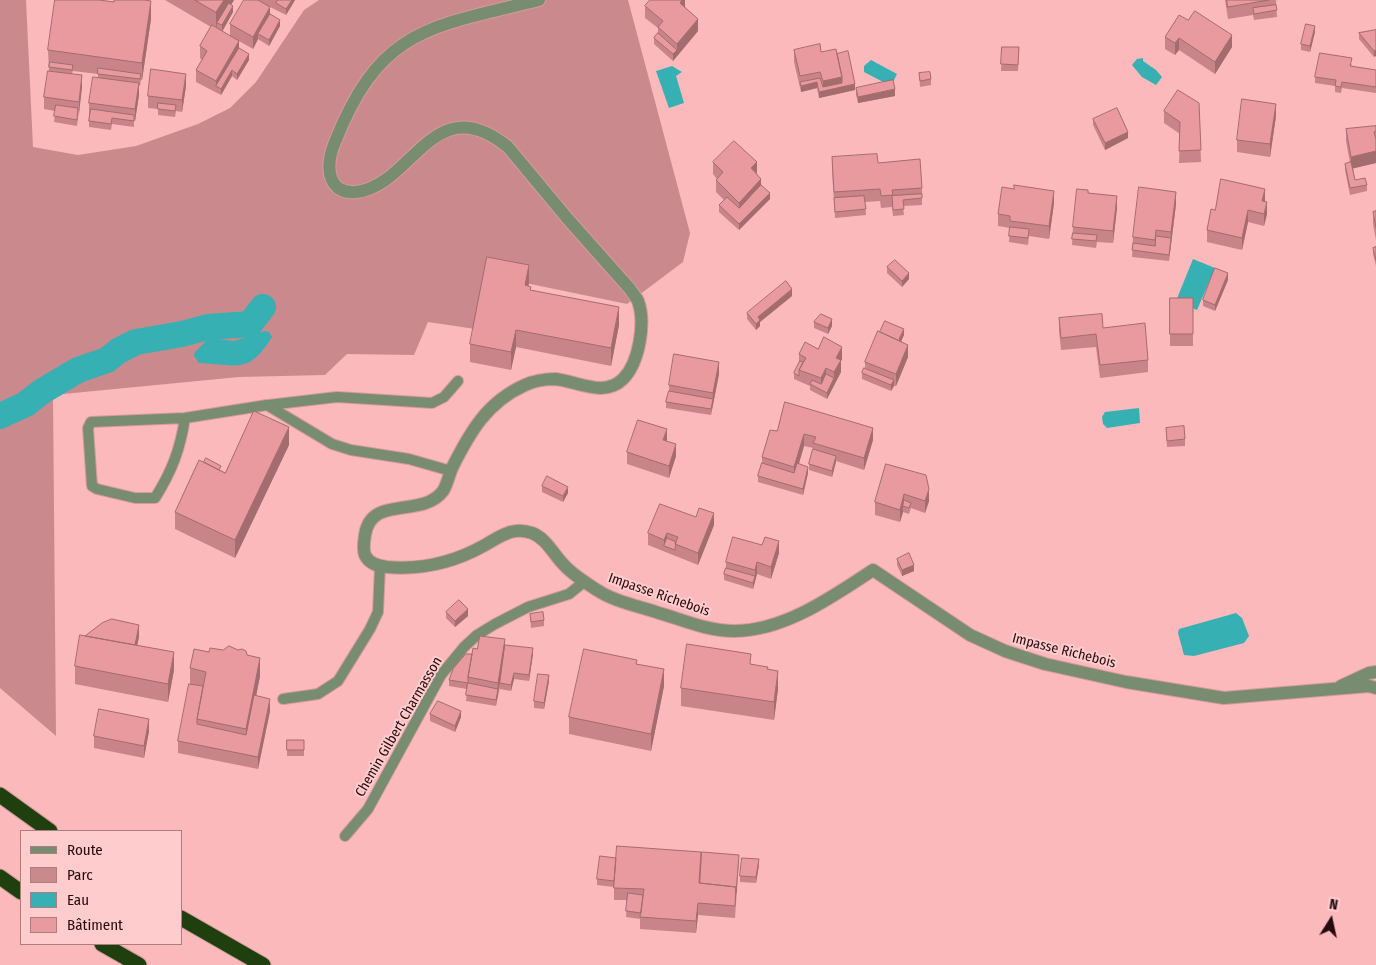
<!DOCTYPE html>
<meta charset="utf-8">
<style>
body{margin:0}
#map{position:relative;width:1376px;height:965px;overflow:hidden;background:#fbb9bc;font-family:"Fira Sans Condensed",sans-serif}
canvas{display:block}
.legend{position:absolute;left:20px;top:830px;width:162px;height:115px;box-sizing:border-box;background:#fecccd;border:1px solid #a87e80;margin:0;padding:6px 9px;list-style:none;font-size:15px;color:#260a0d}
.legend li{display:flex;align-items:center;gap:10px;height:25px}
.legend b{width:25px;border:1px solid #a87e80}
.north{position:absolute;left:1306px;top:895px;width:50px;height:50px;-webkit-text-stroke:4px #fecccd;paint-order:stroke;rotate:10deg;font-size:14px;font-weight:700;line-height:20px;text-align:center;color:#260a0d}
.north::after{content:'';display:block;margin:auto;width:18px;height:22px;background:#260a0d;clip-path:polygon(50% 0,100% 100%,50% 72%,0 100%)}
</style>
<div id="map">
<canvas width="1376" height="965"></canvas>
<ul class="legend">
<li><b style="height:6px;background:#788c70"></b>Route</li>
<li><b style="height:14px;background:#ca8a8d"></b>Parc</li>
<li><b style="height:14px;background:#36b0b2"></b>Eau</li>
<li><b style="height:14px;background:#e99a9e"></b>Bâtiment</li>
</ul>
<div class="north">N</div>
</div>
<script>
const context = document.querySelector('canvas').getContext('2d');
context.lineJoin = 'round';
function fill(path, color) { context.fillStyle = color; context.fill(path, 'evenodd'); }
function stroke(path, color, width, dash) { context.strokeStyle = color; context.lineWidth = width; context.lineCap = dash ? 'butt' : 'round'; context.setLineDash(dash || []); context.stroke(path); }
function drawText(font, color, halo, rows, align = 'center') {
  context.font = font + ' "Fira Sans Condensed",sans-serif'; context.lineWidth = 4; context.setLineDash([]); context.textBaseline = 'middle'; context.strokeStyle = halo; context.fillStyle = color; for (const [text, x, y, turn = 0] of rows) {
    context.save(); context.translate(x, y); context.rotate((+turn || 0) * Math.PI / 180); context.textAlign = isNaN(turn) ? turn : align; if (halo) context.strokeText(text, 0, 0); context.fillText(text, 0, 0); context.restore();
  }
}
const green = new Path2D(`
 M0,0H26L33,147L78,155L136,146L198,124L230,108L256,82L304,10L319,0H628L690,233L683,262L627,304L487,275L475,329L428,322L414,355L347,354L325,375L239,377L53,395L56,736L0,688Z`);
const water = new Path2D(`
 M1143,58V61L1156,70L1162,77L1156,85L1142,77L1132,65L1137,59Z
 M871,60L897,74L891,86L864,72V66Z
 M672,66L682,72L676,76L684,103L669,108L656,71Z
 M1193,259L1215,268L1197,310L1176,301Z
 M265,331L269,332L272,337C249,374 238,365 199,363L194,356L195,352L209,338L234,341Z
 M1139,408L1140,423L1107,428L1103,424L1102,417L1105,412Z
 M1236,613L1242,618L1249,636L1244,643L1194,656L1184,655L1178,633L1179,629Z`);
const canal = new Path2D(`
 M0,416L26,404L41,392L78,370L107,360L118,351L136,342L182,334L208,327L250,324L263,307`);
const service = new Path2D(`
 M268,405L337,397L432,403L444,397L458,381
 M185,418C180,450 172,471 155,498H135L97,489L92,486L88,428L91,422L185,418L267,405L332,444L351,450L409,459L451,471
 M283,699L318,694L338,681L370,629L378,612L380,566
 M345,836L368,809L441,675L464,647L477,635L495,624L528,607L569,594L585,581`);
const minor = new Path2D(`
 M539,0C430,27 380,28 335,142C329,156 325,177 338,188C343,191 350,193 356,192C413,186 433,86 508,147L567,218L630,289C632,292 636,297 638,301C646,323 639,363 623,379C604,398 577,381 555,379C544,379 534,381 525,385C487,402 470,432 452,468C449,475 447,485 443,491C422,519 371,494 365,535C364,541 363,550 365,555C369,564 378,566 387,567C421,570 455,562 485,545C501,536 513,526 532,533C546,538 554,555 564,565C573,575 586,583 597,590C615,602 639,606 659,613C683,620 708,631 734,631C784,631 832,597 873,570L970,635L1005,651L1045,664L1126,682L1224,698L1369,686L1376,688
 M1341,686L1369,673L1376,672`);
const motorway = new Path2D(`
 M0,795L50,831
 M0,877L21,892
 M181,918L263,965
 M102,944L139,965`);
const wall = new Path2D(`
 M165,0H234L231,4L233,12L222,31L230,36V24L258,0H295L286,15L270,7V14L280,26L269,46L258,39L253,49L239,41V49L249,60L237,80L232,76L221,95L196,82V70L202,60L200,58V46L211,27Z
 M685,0V7L698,31L673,61L654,44V38L658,33V28L645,18V6Z
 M1225,0H1276L1277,17L1254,20L1253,15L1228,19Z
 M151,19L142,80H141L140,86L139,85V95L135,121H134V127L112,124L111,130L89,127V103L98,77V74L73,71L72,74L82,87L77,126L54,122L55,111L44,109V97L49,71L48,50Z
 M1188,20L1232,47L1215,74L1179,50L1175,55L1165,49V37Z
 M1376,30L1374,57L1359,39V33Z
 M1315,32L1310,52L1301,50V44Z
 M1002,47H1019L1018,71H1001Z
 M794,50L821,52L837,54L855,90L819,98L817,88L801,92L794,62Z
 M1352,64L1351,66L1376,70V93L1342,88L1341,93L1335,92V86L1315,83V77Z
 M919,73L931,79V85L920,87Z
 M186,86L182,112L176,111L175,117L158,115V109L148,108V96Z
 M856,88L895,96L858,103L856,95Z
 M1199,103L1201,162L1179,163L1180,134L1164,123V111Z
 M1276,116L1270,157L1237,152V140Z
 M1093,119L1128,138L1105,150L1093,125Z
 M1376,126V163L1353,168L1355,180L1367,185V191L1350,195L1345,170V164L1350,163L1346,141V129Z
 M832,157L878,163L922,188V205L903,206L904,215L893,216L892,207L881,208L880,201L865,202L866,215L835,218L832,170Z
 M713,162L757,174L761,185L770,199L739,230L719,212V205L724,200L716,192V180L717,179L713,174Z
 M1088,193L1117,208L1113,243L1097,242L1096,248L1072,245L1073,227Z
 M1265,201L1267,214L1264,226L1248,222L1242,250L1207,242V230L1215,210Z
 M1054,203L1049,239L1029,236L1028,245L1009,242L1010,228L998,226V214Z
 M1176,204L1169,261L1132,257L1133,237Z
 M1376,211V240L1373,224V212Z
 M1376,247V266L1373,254V248Z
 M887,267L909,279L902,287L887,273Z
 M1228,280L1215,311L1203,306V300Z
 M529,283L528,286L531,290L619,325L611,366L516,347L511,370L470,362V344Z
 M792,296L760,322V326L756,330L747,319V313Z
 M1170,298H1193V346H1170Z
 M1059,318L1103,328L1148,360V372L1100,378L1096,347L1061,350L1059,330Z
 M814,322L832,326L828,334L814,328Z
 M880,332L904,335L901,341L908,357L896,386H894L891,391L862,379V373L865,368V362Z
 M818,349L842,359L841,361V372L827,399L810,390V386L794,379V373L799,363V354Z
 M719,374L711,415L666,408V402L669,391V385Z
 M1166,428L1185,439V446L1167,447Z
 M777,431L873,440L864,470L836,461L832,477L809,470V464L813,448L804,446L799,464L808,473L803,495L758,482V476L762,463V457Z
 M667,441L676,456L669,478L627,464V452Z
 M289,445L235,558L175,529V512L221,470L225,473Z
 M886,464L929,501L925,513L911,508L909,514L903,512L900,522L875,515V502Z
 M542,486L568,493L563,502L542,492Z
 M714,525L698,565L648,545V533Z
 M779,553L771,579L757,574L753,589L724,580V574L726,568V562Z
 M897,559L914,571L902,576L897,565Z
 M446,612L468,616L455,627L446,618Z
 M530,614L544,620V626L531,628Z
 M85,636L139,637L137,645L174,670L168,702L75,684V666Z
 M505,645L533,654L529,681L514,679L511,691L500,689V687L496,706L466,701L467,689L449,686V680L477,649Z
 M209,652L247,655L260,676L256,696L270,711L258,769L178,753V741L190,684V668Z
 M637,664L664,686L651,751L569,734V717Z
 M768,669L778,689L774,720L681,706V688Z
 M549,681L544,709L534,708V701Z
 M430,714L461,717L455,732L430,721Z
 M149,731L144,758L94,748V736Z
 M287,740H304V756H287Z
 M616,858L739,861L735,918L698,915L696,933L640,929V919L626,917L627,900H614V887L597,885V879Z
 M759,865L756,883L740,882V876Z`);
const shadedWall = new Path2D(`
 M224,0H234L220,24L217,23L216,30V12Z
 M292,0H295L286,15V9Z
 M682,0H685V8L680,3Z
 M151,1V19L142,80V63Z
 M233,6V12L222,32V25Z
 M270,7V19L258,34V39L253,49V37Z
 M698,19V31L673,61V54L677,50V44Z
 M280,20V26L269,46V40Z
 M1315,26V32L1310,52V46Z
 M1232,35V47L1215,74V62Z
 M1179,38V50L1175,55V43Z
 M239,41V53L216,86V93V81Z
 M1376,50V56L1374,57V51Z
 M249,54V60L237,80V74Z
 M232,70V76L221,95V89Z
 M186,74V86L182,112V100Z
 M82,75V87L79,114V102Z
 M842,77L855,84V90L819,98V92L823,91V81Z
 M817,82V88L801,92V86Z
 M139,83V95L135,121V109Z
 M895,89V96L858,103V97Z
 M1276,104V116L1270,157V144Z
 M1128,132V138L1105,150V143Z
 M1376,151V163L1351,169V157Z
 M757,162V174L751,168Z
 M761,179V191L739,215V203Z
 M1265,189V201H1262Z
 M1054,191V203L1049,239V226Z
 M1176,192V204L1169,261L1171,232Z
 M770,193V199L739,230V224Z
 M1117,196V208L1113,243V231Z
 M1267,202V214L1264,226V214Z
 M1248,210V222L1242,250V238Z
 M529,265V283L525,303V285Z
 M909,273V279L902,287V281Z
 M1228,273V280L1215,311V305Z
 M792,289V296L760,322V326L756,330V324L758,317Z
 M619,307V325L611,366V348Z
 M832,319V326L828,334V328Z
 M904,329V335L899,346V339Z
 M516,330V347L511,370V352Z
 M908,345V357L896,386V374Z
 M842,347V359L841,361V372L827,399V393L834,378V372L836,358Z
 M719,362V374L711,415L713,393Z
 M826,368V380L821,390V378Z
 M894,380V386L891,391V385Z
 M289,427V445L235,558V540Z
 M873,428V440L864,470V458Z
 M667,429V441L663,440Z
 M804,434V446L794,479V467Z
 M676,444V456L669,478V466Z
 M836,456V462L832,477V471Z
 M808,467V473L803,495V489Z
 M568,487V493L563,502V496Z
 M929,489V501L925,513V501Z
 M904,494V506H903V512L900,522V510Z
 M714,513V525L698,565V553Z
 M667,533V545L664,546V552V540Z
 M779,541V553L771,579V567Z
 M757,562V574L753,589V583L755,576V570Z
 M914,565V571L902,576V570Z
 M468,609V616L455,627V621Z
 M139,625V637L134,660V648Z
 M505,639V651L496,706L498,683Z
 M533,648V654L529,681V675Z
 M174,652V670L168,702V684Z
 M260,658V676L246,747V729Z
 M664,669V686L651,751V734Z
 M778,671V689L774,720V702Z
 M514,673V679L511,691V685Z
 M549,675V681L544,709V703Z
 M270,699V711L258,769V757Z
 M461,711V717L455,732V726Z
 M149,719V731L144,758V746Z
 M759,859V865L756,883V877Z
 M698,903V915L696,933V921Z`);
const building = new Path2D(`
 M55,0H99L114,2V0H144L151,1L142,63L48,50Z
 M195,0H224L216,12Z
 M244,0H258L270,7L253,37L230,24Z
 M278,0H292L286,9L276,3Z
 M650,0H682L680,3L698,19L677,44L658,27L663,21L645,6Z
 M1227,0H1269L1228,7Z
 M229,3L233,6L222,25L217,23Z
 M1276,5L1277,10L1254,14L1253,8Z
 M1195,11L1232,35L1215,62L1179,38L1175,43L1165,37L1179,15L1188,20Z
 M270,14L280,20L269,40L258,34Z
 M1306,24L1315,26L1310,46L1301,44Z
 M212,25L239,41L216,81L196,70L207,51L200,46Z
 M1376,30V50L1374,51L1359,33Z
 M658,33L677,50L673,54L654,38Z
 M820,44L821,52L836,49L842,77L823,81L820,72L800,76L794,50Z
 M1002,47H1019L1018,65L1001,64Z
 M239,48L249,54L237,74L232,70L221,89L216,86Z
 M848,51L855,84L819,92L817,82L801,86L800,82L820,78L823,87L842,83V77L837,54Z
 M1320,53L1352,58L1350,66L1376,70V87L1342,82L1341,87L1335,86L1336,80L1315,77Z
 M50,62L73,65L72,70L49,67Z
 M98,68L141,74L140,79L98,74Z
 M151,69L186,74L182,100L148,96Z
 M48,71L82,75L79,102L44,97Z
 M930,72L931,79L920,81L919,73Z
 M93,77L139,83L135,109L89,103Z
 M893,80L895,89L858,97L856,88Z
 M1178,90L1199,103L1201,150L1179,151L1180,122L1164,111Z
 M1242,99L1276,104L1270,144L1237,140Z
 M158,103L176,105L175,111L158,109Z
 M56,105L78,108L77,120L54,116Z
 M1117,108L1128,132L1105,143L1093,119Z
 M91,109L134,115V121L112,118L111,124L89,121Z
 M1376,126V131L1374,132L1376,139V151L1351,157L1346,129Z
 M734,141L757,162L751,168L761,179L739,203L716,180L723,172L713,162Z
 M877,154L878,163L920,159L922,188L892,190L893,195L881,196L880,189L834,192L832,157Z
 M1351,162L1355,180L1365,178L1367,185L1350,188L1345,164Z
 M1221,179L1265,189L1262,201L1267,202L1264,214L1248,210L1242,238L1207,230L1211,209L1215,210Z
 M761,185L770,193L739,224L719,205L727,197L739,208Z
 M1014,185L1054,191L1049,226L1010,221V216L998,214L1002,187L1014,189Z
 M1139,187L1176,192L1171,232L1156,230L1155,240L1133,237Z
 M1077,189L1088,190V193L1117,196L1113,231L1073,227Z
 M922,194V198L903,200L904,209L893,210L892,196Z
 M864,196L866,209L835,212L834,198Z
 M1376,211V228L1373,212Z
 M1010,227L1029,229L1028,238L1009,236Z
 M1073,233L1097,235L1096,241L1072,239Z
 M1156,236L1171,238L1169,255L1132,250L1133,243L1155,246Z
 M1376,247V260L1373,248Z
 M487,257L529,265L525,285L531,287L530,290L619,307L611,348L516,330L511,352L470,344Z
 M895,260L909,273L902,281L887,267Z
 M1215,268L1228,273L1215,305L1203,300Z
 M786,281L792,289L758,317L760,320L756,324L747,313Z
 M1170,298H1193V334H1170Z
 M821,314L832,319L828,328L814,322Z
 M1102,314L1103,328L1145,323L1148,360L1100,365L1096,334L1061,338L1059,318Z
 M885,321L904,329L899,339L902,342L880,332Z
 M878,331L908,345L896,374L865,362Z
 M824,337L842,347L836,358L841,360L834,372L826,368L821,378L799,370L806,358L799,354L805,342L818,349Z
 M674,354L719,362L713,393L669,385Z
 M800,361L803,362L799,370V376L794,373Z
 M864,368L894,380L891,385L862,373Z
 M826,374L834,378L827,393L810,384L812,380L821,384Z
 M669,391L713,399L711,409L666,402Z
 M785,402L873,428L864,458L813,443L816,437L804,434L794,467L762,457L770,430L777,431Z
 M254,411L289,427L235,540L175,512L199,460L225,473Z
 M638,420L667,429L663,440L676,444L669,466L627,452Z
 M1184,426L1185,439L1167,441L1166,428Z
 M813,449L836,456L832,471L809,464Z
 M206,458L221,466L219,470L204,462Z
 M762,463L794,473L797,463L808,467L803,489L758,476Z
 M886,464L926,475L929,489L925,501L904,494L900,510L875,502Z
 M547,476L568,487L563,496L542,486Z
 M904,500L911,503L909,508L903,506Z
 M660,504L696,517L699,508L714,513L698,553L675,544L678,537L667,533L664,540L648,533Z
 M733,537L762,545L765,537L779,541L771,567L757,562L755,570L726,562Z
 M667,538L676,542L675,550L664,546Z
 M909,553L914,565L902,570L897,559Z
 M726,568L755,576L753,583L724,574Z
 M459,600L468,609L455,621L446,612Z
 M543,612L544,620L531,622L530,614Z
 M112,619L139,625L135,645L85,636L102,623Z
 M80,635L174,652L168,684L75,666Z
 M480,636L505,639L498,683L468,677L473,648L477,649Z
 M687,644L751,654L750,664L768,667L767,669L778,671L774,702L681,688Z
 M505,645L533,648L529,675L514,673L511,685L500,683Z
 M229,646L238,650L242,649L246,651L247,655L260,658L246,729L197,719L206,672L190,668L194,649L209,652L210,648L223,650Z
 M584,649L637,660L636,664L664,669L651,734L569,717Z
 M466,654H472L468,677V683L449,680L453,669Z
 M538,674L549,675L544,703L534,701Z
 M468,683L498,689L496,700L466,695Z
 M189,684L203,686L197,719V724L246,735L254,695L270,699L258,757L178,741Z
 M438,701L461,711L455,726L430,714Z
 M99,709L149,719L144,746L94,736Z
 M287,740H304V750H287Z
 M617,846L701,852L699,883L736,887L735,906L698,903L696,921L640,917L644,889L614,888Z
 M702,852L739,855L736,893V887L700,883Z
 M600,856L616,858L614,881L597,879Z
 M742,858L759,859L756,877L740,876Z
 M628,893L643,895L641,913L626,911Z`);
const streetNames = [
 ["Impasse Richebois",659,595,19],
 ["Impasse Richebois",1064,651,14],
 ["Chemin Gilbert Charmasson",399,727,-60]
];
fill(green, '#ca8a8d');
fill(water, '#36b0b2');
stroke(canal, '#36b0b2', 26);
stroke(service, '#d59a9c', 12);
stroke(minor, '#d59a9c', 14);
stroke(motorway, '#d59a9c', 17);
stroke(service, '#788c70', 10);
stroke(minor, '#788c70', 12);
stroke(motorway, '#1f3f0e', 15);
fill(wall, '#c88488');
fill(shadedWall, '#a36c6f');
fill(building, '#e99a9e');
stroke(building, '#a36c6f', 1);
drawText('14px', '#260a0d', '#fecccd', streetNames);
</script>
